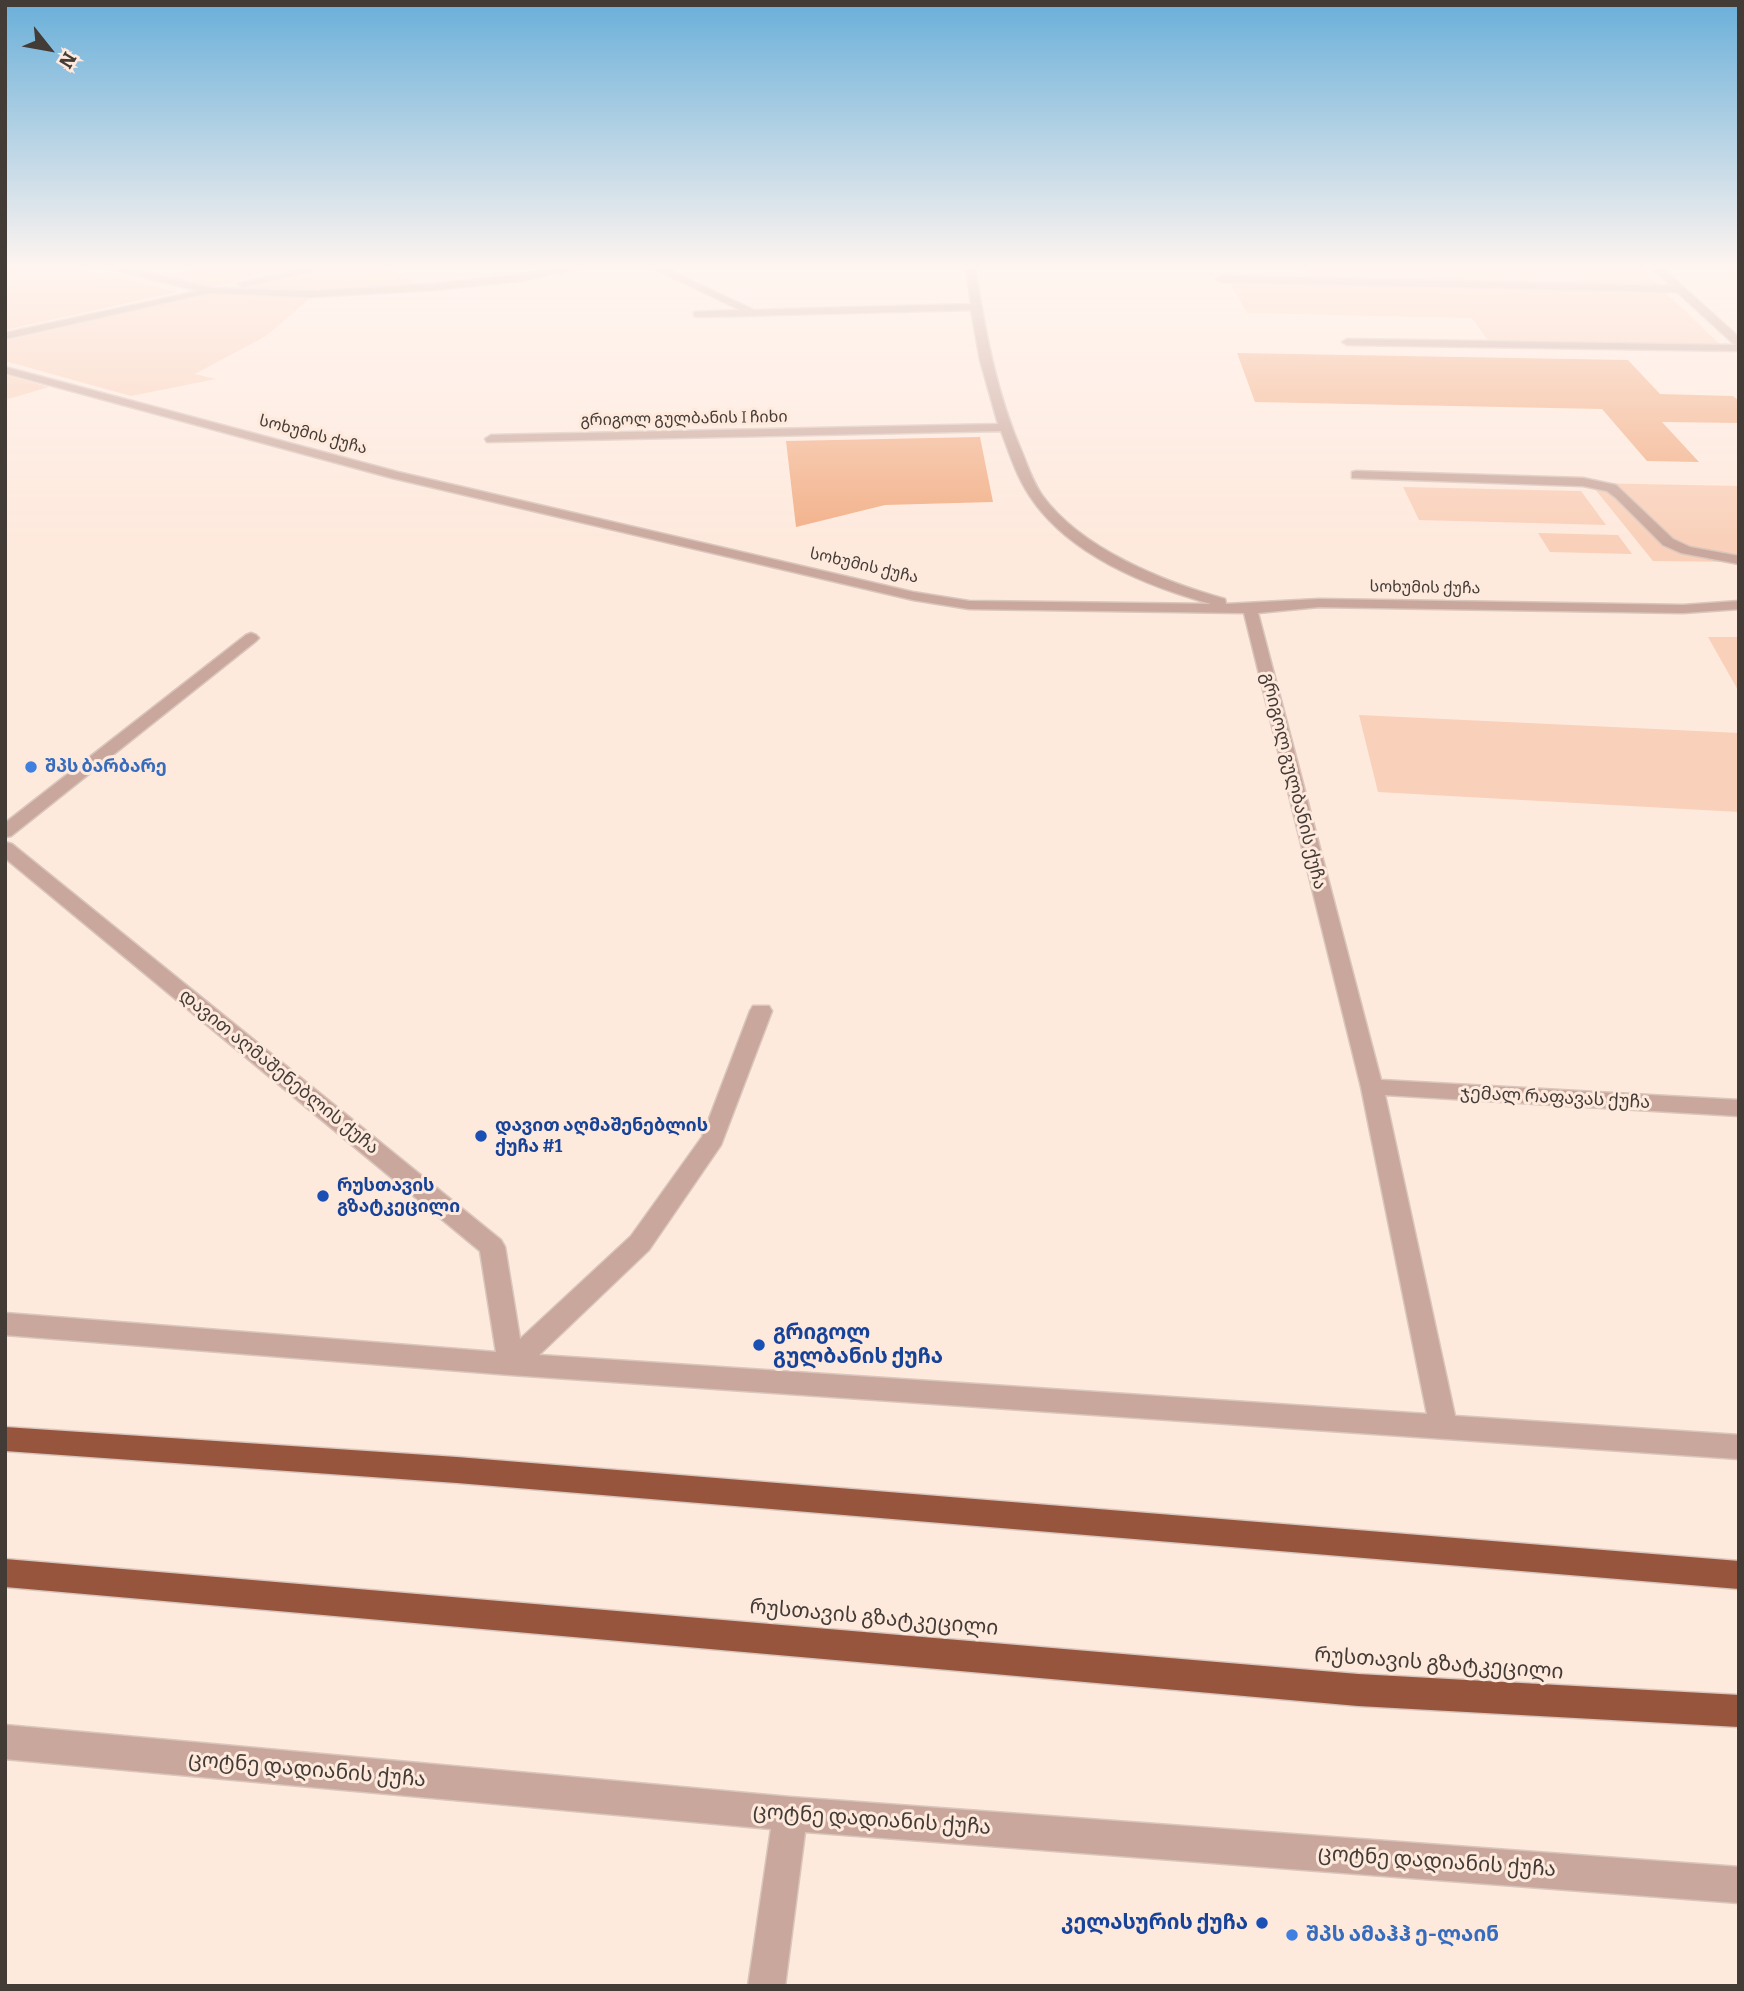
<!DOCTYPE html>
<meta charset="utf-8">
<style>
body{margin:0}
#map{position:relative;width:1744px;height:1991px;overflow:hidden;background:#fee9dd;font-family:Bitter,serif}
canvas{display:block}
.frame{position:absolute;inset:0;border:7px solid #433b36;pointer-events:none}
.north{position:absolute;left:14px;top:14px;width:70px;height:70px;-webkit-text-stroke:5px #fee9dd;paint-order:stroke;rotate:121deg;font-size:19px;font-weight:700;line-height:28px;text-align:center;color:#433b36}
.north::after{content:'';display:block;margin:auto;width:24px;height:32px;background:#433b36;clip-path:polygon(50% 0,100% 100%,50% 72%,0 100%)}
</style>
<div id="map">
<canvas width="1744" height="1991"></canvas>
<div class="frame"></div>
<div class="north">N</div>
</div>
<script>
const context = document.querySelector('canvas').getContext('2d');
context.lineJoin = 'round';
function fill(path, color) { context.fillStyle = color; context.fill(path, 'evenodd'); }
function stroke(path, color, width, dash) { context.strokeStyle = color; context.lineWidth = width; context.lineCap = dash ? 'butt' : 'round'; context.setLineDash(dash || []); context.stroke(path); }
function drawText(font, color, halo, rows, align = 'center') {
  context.font = font + ' Bitter,"Noto Sans Georgian",serif'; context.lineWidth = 6; context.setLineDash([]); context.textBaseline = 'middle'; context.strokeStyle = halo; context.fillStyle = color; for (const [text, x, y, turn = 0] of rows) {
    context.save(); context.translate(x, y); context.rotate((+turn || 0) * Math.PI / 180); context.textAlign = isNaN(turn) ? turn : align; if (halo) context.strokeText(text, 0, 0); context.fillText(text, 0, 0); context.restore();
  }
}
const green = new Path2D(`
 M5,267H68L178,292L5,330Z
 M204,267H301L211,287L165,276Z
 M332,267H382L424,286L309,292L231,290Z
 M1305,267L1640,268L1726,350L1492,346L1472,318L1247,313L1230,284L1317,286Z
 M209,294L312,297L266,336L195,374L216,379L131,396L5,361V341Z
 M5,375L49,387L5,400Z
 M1590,483L1739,486V562L1653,561Z
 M1403,487L1581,491L1606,525L1419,520Z
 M1538,533L1618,535L1632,554L1550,552Z
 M1708,637H1739V692Z
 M1359,715L1739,733V812L1378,792Z`);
const forest = new Path2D(`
 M1237,353L1628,360L1660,394L1733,396L1739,401V423L1662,422L1699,462L1647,461L1602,409L1255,402Z
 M980,437L993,502L885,505L796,527L786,441Z`);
const minor = new Path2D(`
 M105,267H120L212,288L311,291L433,284L519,275L565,267H584L519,281L433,290L311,297L209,293L5,339V333L198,291Z
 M310,267H327L243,287L238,284Z
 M651,267H662L754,310L971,304L966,267H975C985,331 996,392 1022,452C1028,467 1033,482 1042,495C1081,549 1164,582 1225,599L1226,604L1319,599L1683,605L1739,601V609L1683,613L1319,607L1258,613L1381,1080L1739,1100V1116L1385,1095L1455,1416L1739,1435V1459L511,1375L5,1335V1313L496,1352L480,1251L5,858V842L12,844L501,1240L505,1247L520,1339L631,1236L702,1137L750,1011L753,1006H769L772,1011L721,1145L649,1250L539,1355L1427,1414L1361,1087L1244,613L969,609L913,600L392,478L5,373V367L398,472L913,592L969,601L1211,604C1146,586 1067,554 1029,495C1016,475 1009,452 1001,431L487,442L485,439L491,435L998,424L980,360L971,310L698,317L694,316V312L740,310Z
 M1651,267H1661L1739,337V351L1347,345L1342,342L1347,339L1735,345L1677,292L1221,282L1216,279L1221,276L1671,286Z
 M1356,471L1583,478L1616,485L1673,539L1690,547L1739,556V564L1681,553L1663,545L1616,498L1607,491L1583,486L1352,478V472Z
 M251,633L256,635L259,638L256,641L11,836L5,837V823L246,635Z
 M5,1725L790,1797L1739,1867V1903L805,1832L785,1986H748L771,1829L5,1759Z`);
const highway = new Path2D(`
 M5,1427L457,1457L1739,1561V1589L457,1483L5,1451Z
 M5,1559L1358,1674L1739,1695V1727L1358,1706L5,1587Z`);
const markers = [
 [31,767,7,"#3f7fe0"],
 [481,1136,7,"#1a4fb4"],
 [323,1196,7,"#1a4fb4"],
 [759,1345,7,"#1a4fb4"],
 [1262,1923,7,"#1a4fb4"],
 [1292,1935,7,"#3f7fe0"]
];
const farStreetnames = [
 ["გრიგოლ გულბანის I ჩიხი",684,419,-1],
 ["სოხუმის ქუჩა",313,435,15],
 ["სოხუმის ქუჩა",864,566,13],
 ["სოხუმის ქუჩა",1425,588,1]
];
const shopNames = [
 ["შპს ბარბარე",45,767]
];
const streetNames = [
 ["გრიგოლ გულბანის ქუჩა",1293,781,76],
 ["დავით აღმაშენებლის ქუჩა",279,1072,39],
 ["ჯემალ რაფავას ქუჩა",1555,1098,3]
];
const transitNames = [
 ["დავით აღმაშენებლის",495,1126],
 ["ქუჩა #1",495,1147],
 ["რუსთავის",337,1186],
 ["გზატკეცილი",337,1207]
];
const nearTransitnames = [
 ["გრიგოლ",773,1333],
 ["გულბანის ქუჩა",773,1357],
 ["კელასურის ქუჩა",1248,1923,"right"]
];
const nearStreetnames = [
 ["რუსთავის გზატკეცილი",874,1618,5],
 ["რუსთავის გზატკეცილი",1439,1664,4],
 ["ცოტნე დადიანის ქუჩა",307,1770,5],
 ["ცოტნე დადიანის ქუჩა",872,1820,4],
 ["ცოტნე დადიანის ქუჩა",1437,1862,4]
];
const nearShopnames = [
 ["შპს ამაჰჰ ე-ლაინ",1306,1935]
];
fill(green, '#f9d0b9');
fill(forest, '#f2af87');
stroke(minor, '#d9c6bc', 3);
stroke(highway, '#d9c6bc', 3);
fill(minor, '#c9a79c');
fill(highway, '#97553e');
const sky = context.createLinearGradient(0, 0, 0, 546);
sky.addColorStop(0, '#69afd9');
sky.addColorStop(0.49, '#fff5f0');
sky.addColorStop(1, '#fff5f000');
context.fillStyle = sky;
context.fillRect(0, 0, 1744, 546);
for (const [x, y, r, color] of markers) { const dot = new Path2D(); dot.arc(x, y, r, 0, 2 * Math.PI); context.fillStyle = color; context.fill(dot); stroke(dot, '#fee9dd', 2.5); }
drawText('16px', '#433b36', '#fee9dd', farStreetnames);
drawText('bold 18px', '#366cbe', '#fee9dd', shopNames, 'left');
drawText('18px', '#433b36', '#fee9dd', streetNames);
drawText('bold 18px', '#164399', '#fee9dd', transitNames, 'left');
drawText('bold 21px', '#164399', '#fee9dd', nearTransitnames, 'left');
drawText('21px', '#433b36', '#fee9dd', nearStreetnames);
drawText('bold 21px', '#366cbe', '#fee9dd', nearShopnames, 'left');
</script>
